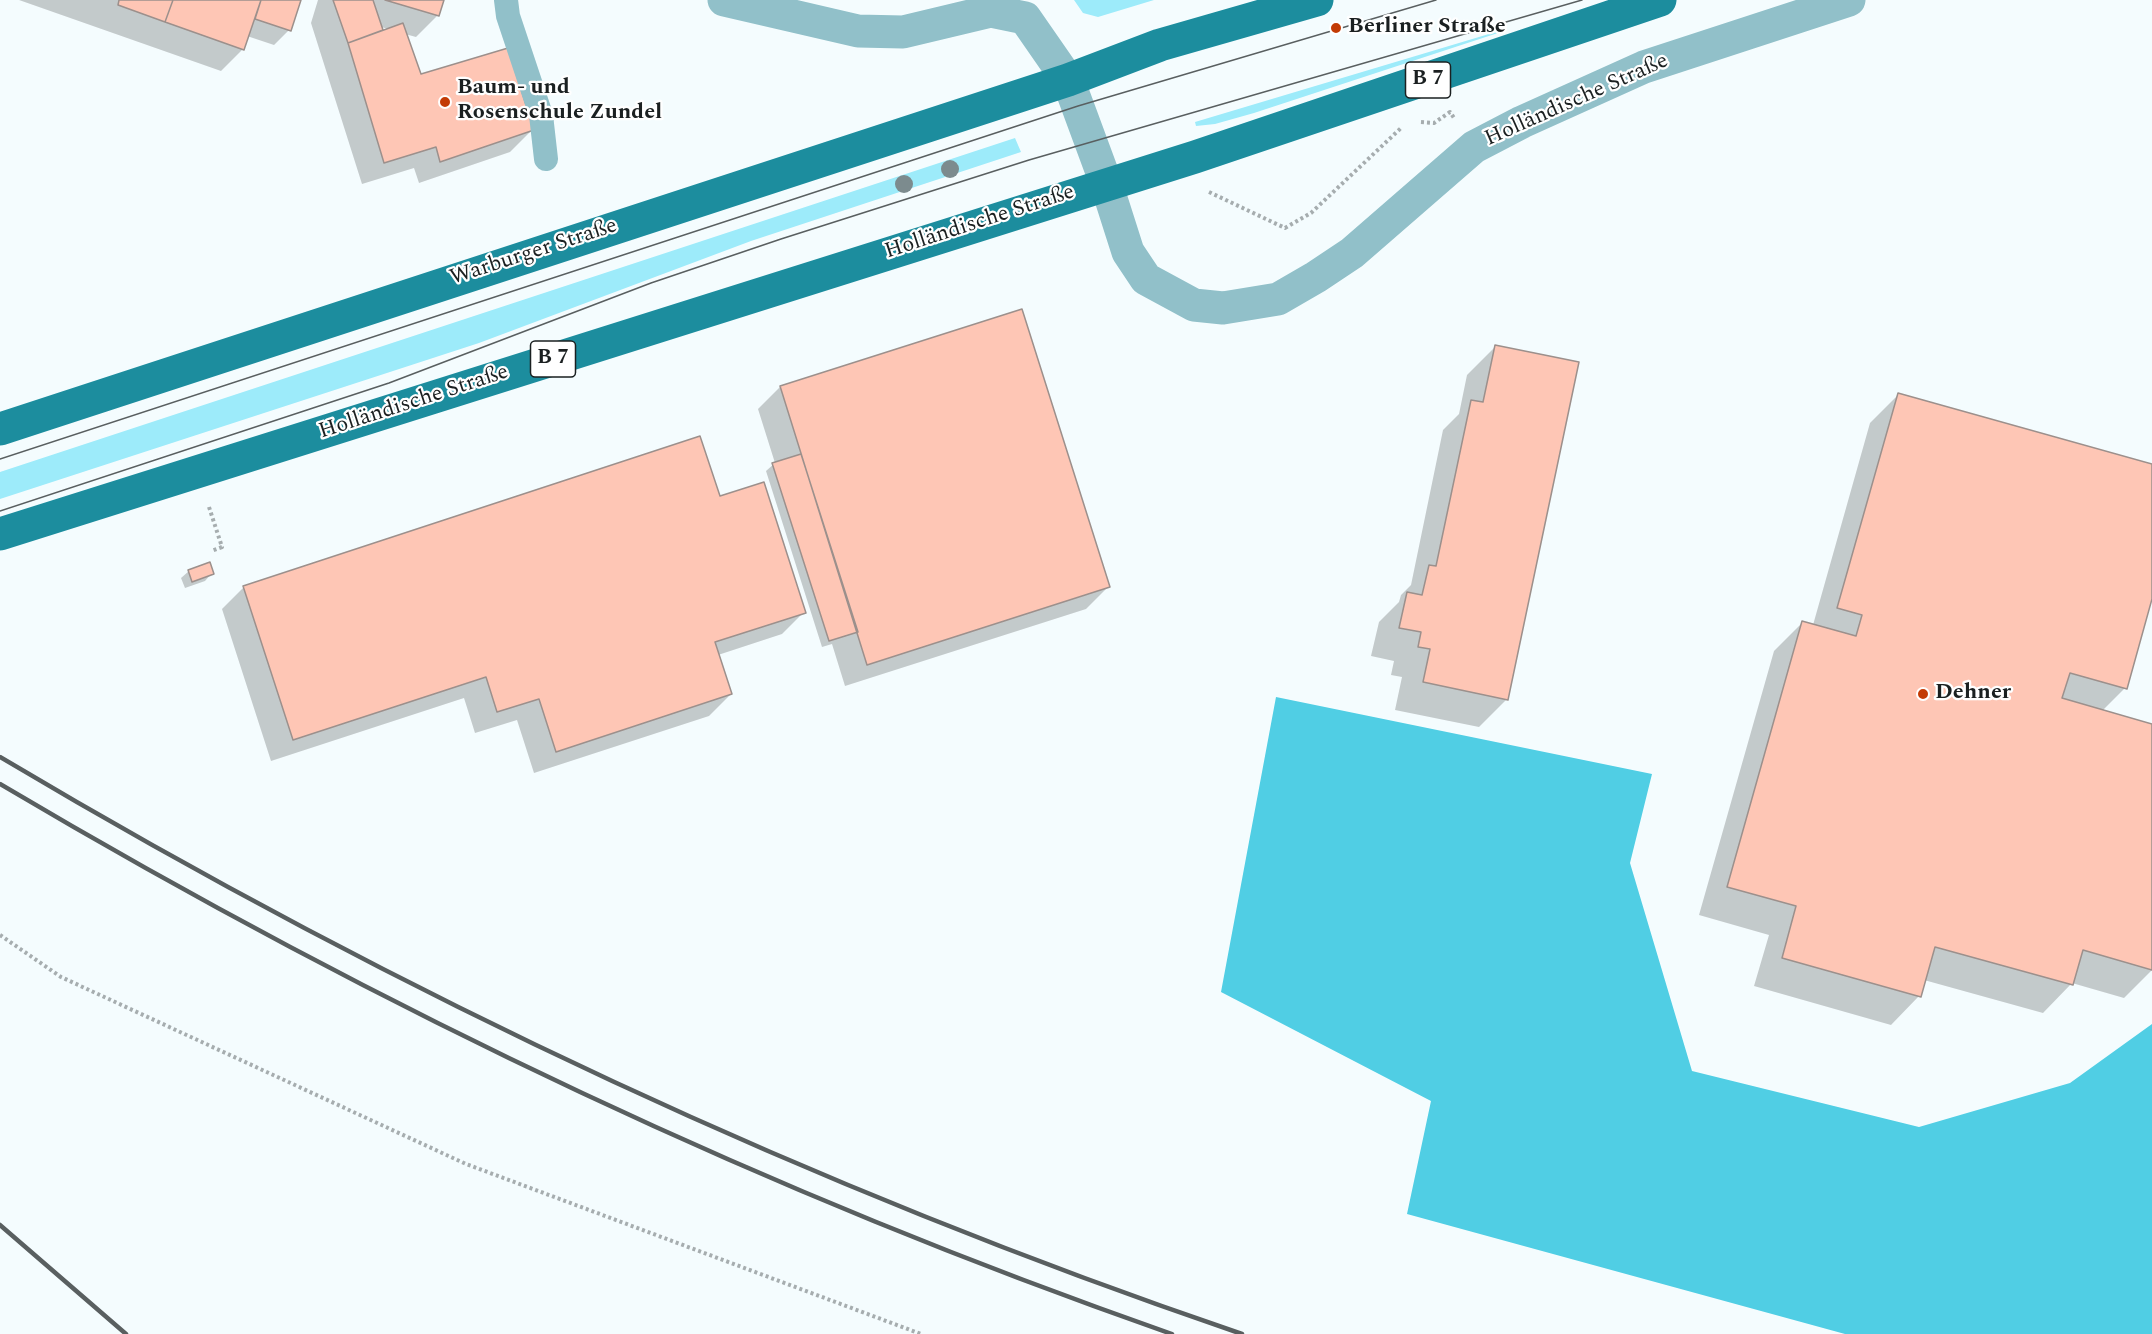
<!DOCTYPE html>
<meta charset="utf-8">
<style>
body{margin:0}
canvas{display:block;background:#f4fcfe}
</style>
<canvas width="2152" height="1334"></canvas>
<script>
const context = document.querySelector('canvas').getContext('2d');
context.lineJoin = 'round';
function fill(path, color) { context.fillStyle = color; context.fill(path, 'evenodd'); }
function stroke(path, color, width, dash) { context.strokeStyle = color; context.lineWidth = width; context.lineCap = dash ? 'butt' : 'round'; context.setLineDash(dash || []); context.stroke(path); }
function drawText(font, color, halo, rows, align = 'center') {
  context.font = font + ' Spectral,serif'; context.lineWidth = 4.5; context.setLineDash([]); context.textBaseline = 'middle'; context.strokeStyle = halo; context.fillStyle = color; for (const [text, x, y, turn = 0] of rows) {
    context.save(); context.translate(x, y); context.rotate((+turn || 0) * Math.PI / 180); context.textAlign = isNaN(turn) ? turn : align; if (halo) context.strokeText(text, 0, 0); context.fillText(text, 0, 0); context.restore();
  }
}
const green = new Path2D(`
 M1074,0H1154L1098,17L1083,13Z
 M1499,31L1501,32L1254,113L1215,124L1196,126L1195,122Z
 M1015,138L1021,152L751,241L479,343L0,499V472Z`);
const forest = new Path2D(`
 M1276,697L1652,774L1630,863L1692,1071L1919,1127L2070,1083L2152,1024V1334H1845L1407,1214L1431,1101L1221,992Z`);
const shadow = new Path2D(`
 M19,0H300L289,30L274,45L247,36L243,49L221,71Z
 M318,0H443L438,15L416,37L405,34L420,76L532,130L510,152L419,183L414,168L362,184L311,23ZM380,27L390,29L382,32Z
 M1022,311L1108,587L1086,609L845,686L832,644L822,647L766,471L775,463L758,409L780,387Z
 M1495,347L1507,699L1479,727L1395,710L1402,677L1391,675L1394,661L1371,656L1379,622L1399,602L1401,595L1411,585L1443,430L1459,414L1467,375Z
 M1899,394L2152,466V594L2125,688L2102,711L2152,725V970L2124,998L2072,983L2043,1013L1924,980L1919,996L1891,1025L1754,986L1769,935L1699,915L1774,651L1803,622L1813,625L1870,423Z
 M719,498L804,612L782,634L718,655L731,694L709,716L534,773L517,720L475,733L464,698L271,761L222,609L244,587Z
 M189,571L212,573L205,581L185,588L181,578Z`);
const building = new Path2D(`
 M119,0H173L165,22L118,5Z
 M173,0H261L244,50L165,22Z
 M261,0H301L291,31L255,19Z
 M333,0H373L383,30L348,43Z
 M385,0H444L439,16Z
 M403,23L421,74L508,48L534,130L440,162L436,147L384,163L348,43Z
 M1022,309L1110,587L867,665L780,386Z
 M1495,345L1579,362L1508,700L1423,682L1430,649L1418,647L1421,632L1399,628L1407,592L1422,595L1429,565L1436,566L1471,400L1483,402Z
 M1898,393L2152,464V599L2127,689L2070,673L2062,698L2152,724V970L2083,950L2073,985L1935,947L1921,997L1782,958L1796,906L1727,887L1802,621L1856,636L1862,615L1837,608Z
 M700,436L720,496L764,482L806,613L715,642L732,694L556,752L539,699L497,712L486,677L293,740L243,586Z
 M801,454L858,632L829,641L772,463Z
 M210,562L214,574L192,582L188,570Z`);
const path = new Path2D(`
 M1421,122L1434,123L1450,112L1454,118
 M1209,192L1285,228L1311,213L1401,128
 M209,507L222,547L211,551
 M0,935L61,977L466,1164L921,1334`);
const service = new Path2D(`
 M506,0L508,16L541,115L546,159`);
const minor = new Path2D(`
 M724,0L858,31L903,32L991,11L1025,18L1068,80L1106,183L1128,252L1146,279L1194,305L1223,308L1278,299L1316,277L1352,253L1474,147L1522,122L1644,67L1849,0`);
const primary = new Path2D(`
 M0,429L1068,80L1160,45L1317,0
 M0,534L1195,157L1660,0`);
const tram = new Path2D(`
 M0,459L1078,106L1436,0
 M0,511L389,383L651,283L781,239L1029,160L1582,0`);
const rail = new Path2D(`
 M0,757C393,991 809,1187 1242,1334
 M0,784C371,1004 764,1192 1172,1334
 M0,1225L126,1334`);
const trees = [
 [950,169],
 [904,184]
];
const markers = [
 [1336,28,6,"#c33b05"],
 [445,102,6,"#c33b05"],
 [1923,694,6,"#c33b05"]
];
const shields = [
 [1428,80,45],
 [553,359,45]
];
const shieldNames = [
 ["B 7",1428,80],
 ["B 7",553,359]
];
const poiNames = [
 ["Berliner Straße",1348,28],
 ["Baum- und",457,89],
 ["Rosenschule Zundel",457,114],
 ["Dehner",1935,694]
];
const streetNames = [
 ["Holländische Straße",1577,101,-24],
 ["Holländische Straße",980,223,-18],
 ["Warburger Straße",534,253,-18],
 ["Holländische Straße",414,403,-18]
];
fill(green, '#9debfa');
fill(forest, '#50cee4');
fill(shadow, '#0003');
fill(building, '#fec6b5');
stroke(building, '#9c908c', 1.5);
stroke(path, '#a6adaf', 4, [3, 3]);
stroke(service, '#91c0c9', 24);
stroke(minor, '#91c0c9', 33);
stroke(primary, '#1c8d9e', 33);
stroke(tram, '#595f60', 1.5);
stroke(rail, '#595f60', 4.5);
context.fillStyle = '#7c8b8e';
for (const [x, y] of trees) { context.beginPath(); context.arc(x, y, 9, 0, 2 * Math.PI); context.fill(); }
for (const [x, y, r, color] of markers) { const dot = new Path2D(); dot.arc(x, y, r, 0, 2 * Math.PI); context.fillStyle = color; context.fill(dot); stroke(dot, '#fff', 2); }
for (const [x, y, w] of shields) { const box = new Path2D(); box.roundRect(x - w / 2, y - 18, w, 36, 4.5); context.fillStyle = '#fff'; context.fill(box); stroke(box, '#1b2021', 1.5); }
drawText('bold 21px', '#1b2021', null, shieldNames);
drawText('bold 22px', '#1b2021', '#fff', poiNames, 'left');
drawText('22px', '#1b2021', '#fff', streetNames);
</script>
